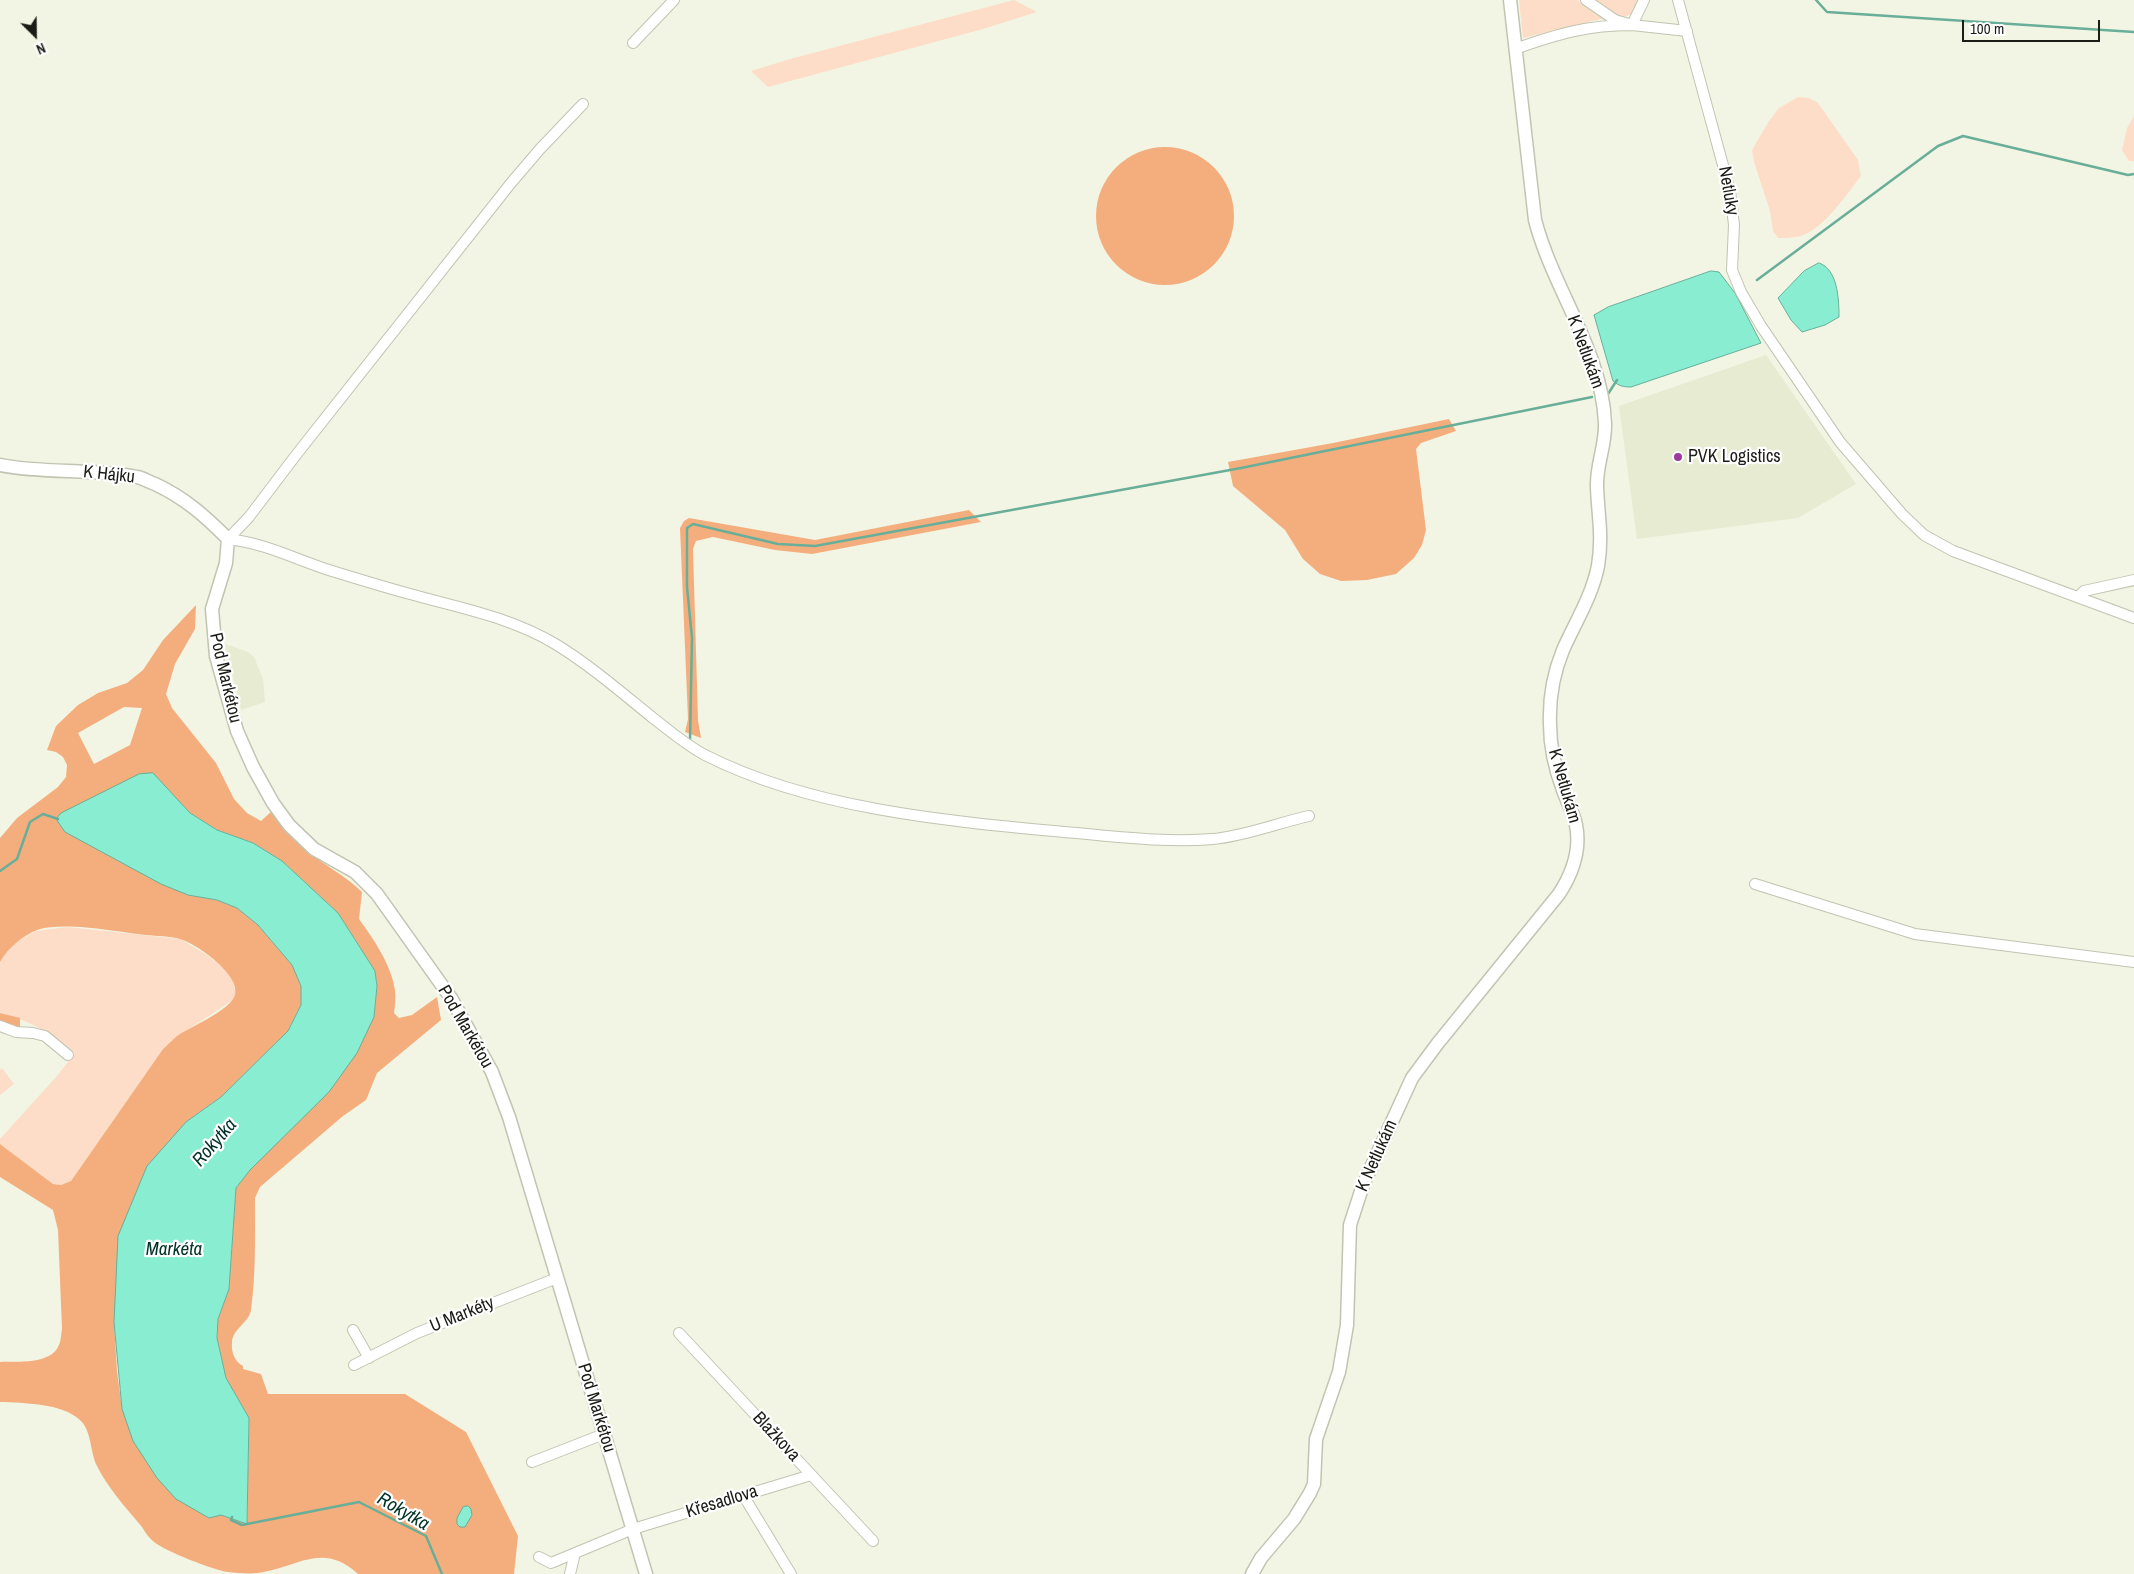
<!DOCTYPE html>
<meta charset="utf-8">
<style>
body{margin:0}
#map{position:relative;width:2134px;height:1574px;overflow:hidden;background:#f2f5e3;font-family:"Archivo Narrow",sans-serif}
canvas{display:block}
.north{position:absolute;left:10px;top:10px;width:50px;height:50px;-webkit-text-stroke:4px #fff;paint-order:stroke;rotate:157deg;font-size:14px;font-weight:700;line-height:20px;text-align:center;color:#1b1c16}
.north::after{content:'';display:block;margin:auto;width:18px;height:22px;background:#1b1c16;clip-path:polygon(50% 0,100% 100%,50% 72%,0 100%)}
.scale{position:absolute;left:1962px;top:20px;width:138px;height:22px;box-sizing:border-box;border:2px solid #1b1c16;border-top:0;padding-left:6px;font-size:15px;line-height:18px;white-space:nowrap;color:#1b1c16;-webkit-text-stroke:4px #fff;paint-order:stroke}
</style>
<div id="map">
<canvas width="2134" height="1574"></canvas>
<div class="north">N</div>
<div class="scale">100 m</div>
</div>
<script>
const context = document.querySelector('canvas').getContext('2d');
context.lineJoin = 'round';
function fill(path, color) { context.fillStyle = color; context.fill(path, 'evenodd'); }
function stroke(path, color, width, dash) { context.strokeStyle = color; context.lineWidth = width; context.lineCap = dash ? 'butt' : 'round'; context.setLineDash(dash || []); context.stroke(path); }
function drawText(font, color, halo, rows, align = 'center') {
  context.font = font + ' "Archivo Narrow",sans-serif'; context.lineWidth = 4.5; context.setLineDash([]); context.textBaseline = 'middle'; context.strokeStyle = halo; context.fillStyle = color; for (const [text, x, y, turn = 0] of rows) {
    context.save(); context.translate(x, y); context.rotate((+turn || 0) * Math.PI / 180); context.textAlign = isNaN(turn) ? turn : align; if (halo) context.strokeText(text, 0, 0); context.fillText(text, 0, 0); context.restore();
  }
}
const built = new Path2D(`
 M1766,355L1856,484L1798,518L1637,539L1619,406Z
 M225,644L248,652L254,657L263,679L265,702L241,710Z`);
const green = new Path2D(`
 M1014,0L1037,12L983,29L768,87L751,71L790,59Z
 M1519,0H1577L1605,18L1523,38Z
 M1594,0H1641L1633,14L1620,18Z
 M1798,97L1809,98L1818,103L1858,160L1861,176C1846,195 1828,223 1806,234C1798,238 1788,238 1778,238L1773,231L1770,211L1754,162L1752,150L1769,121L1779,108Z
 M2134,116V161H2129L2122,150L2127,128Z
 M67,927L181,939L208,956L225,969L232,978L236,994L233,1000L177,1037L163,1049L71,1181L61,1185L53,1184L0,1144V1139L57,1076L75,1053C52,1034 30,1020 0,1013V962L5,953L18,941L36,931Z
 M2,1068L14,1084L0,1095V1070Z`);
const forest = new Path2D(`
 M1096 216a69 69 0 1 1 138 0a69 69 0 1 1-138 0Z
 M1449,419L1456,431L1421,443L1416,449L1426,530L1422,545L1414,558L1396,574L1367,580L1341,581L1320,574L1303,559L1285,530L1233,486L1228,462L1333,443Z
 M969,510L981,522L812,554L775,550L713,537L696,541L693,549L698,720L701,738L685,732L688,719L680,528L684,521L689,518L815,540Z
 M196,605L195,629L175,664L166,694L172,708L216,763L234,799L247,813L261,821L272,811C284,829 298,844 315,857C331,869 348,878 362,892L359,919C374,940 391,964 395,990C396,997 395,1006 394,1013L399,1018L412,1015L437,997L441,1020L377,1073L366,1100L343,1116L260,1187L255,1198C255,1235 256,1274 251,1310C249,1323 232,1329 232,1343C231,1352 235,1362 243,1366V1369L261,1374L268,1394H405L466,1432L518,1536L514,1574H358C322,1541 297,1568 258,1573C249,1574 237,1573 228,1572C213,1570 165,1551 154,1542C149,1538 145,1532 142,1527C126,1508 108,1488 97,1466C90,1453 92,1431 80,1420C62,1403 23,1403 0,1402V1362C17,1361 51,1365 59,1345C61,1341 61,1334 62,1329L58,1230L53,1210L0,1177V1144L53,1184L61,1185L71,1181L163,1049C168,1045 172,1040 177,1036C190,1027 231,1010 235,995C241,975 197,944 180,939C170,936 157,936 146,935C117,932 64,921 37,930C22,936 7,949 0,962V838L17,818L58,787L66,777L67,765L63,757L56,752L47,750L56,726L78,705L98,693L127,683L143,670L163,640ZM124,707L142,708L130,745L94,764L78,733ZM153,774L190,813L217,830L253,843L282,861L338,913L375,971L377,986L374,1017L271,1148L250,1170L236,1188L229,1289L218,1319L217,1338L226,1378L249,1419L247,1524L221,1515L122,1409L117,1371L114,1322L186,1122L221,1097L288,1031L301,1005V986L292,965L258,925L237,908L217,900L188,895Z
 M0,1013L20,1018V1034L0,1032Z`);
const water = new Path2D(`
 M1819,263C1838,269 1839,300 1839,317L1825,325L1802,332L1791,320L1778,298L1804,271Z
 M1711,271L1719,272L1735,293L1761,343L1631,387C1623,387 1619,386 1613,381L1594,315L1608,307Z
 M153,773L190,813L217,830L253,843L282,861L338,913L375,971L377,986L374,1017L357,1053L329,1092L250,1170L236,1188L229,1289L218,1319L217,1338L226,1378L249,1418L247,1524L221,1515L209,1518L176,1499L157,1478L133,1441L122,1409L114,1322L118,1236L147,1166L186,1122L221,1097L288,1031L301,1005V986L292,965L258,925L237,908L217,900L188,895L161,884L65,832L56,819L61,813L139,774Z
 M468,1506L471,1509L472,1515L465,1527H460L457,1524V1518L463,1507Z`);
const stream = new Path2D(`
 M1816,0L1827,12L2134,32
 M1757,280L1938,146L1963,136L2128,175L2134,174
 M1608,394L1617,380
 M690,740L692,638L687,587V528L693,524L778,544L815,546L1241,468L1592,397
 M0,871L17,859L30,822L43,814L58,819
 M232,1517L231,1520L242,1525L359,1502L426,1536L442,1574`);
const minor = new Path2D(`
 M1586,0L1615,20L1632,25L1687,31
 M1678,0L1730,191L1734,225L1732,270L1741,292L1761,326L1840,442L1902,514L1924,535L1953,551L2134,618
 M633,43L674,0
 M1515,49C1557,34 1588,25 1632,25L1644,0
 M228,539C265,543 297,560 332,571C358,579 384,587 410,594C460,608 511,617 557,645C591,666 622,693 653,718C670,731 686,745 705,755C811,809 946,821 1064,832C1113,836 1164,843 1213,839C1246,836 1277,823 1309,816
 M228,539L249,517L296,455L511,183L540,149L583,104
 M2078,597L2084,591L2134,580
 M1755,884L1915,934L2134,962
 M0,1026L16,1032L33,1033L45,1036L68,1055
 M353,1330L369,1358
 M679,1333L873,1541
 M354,1365L417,1333L557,1278
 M532,1462L604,1434
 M743,1495L791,1574
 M539,1557L551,1563L633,1529L811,1475
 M570,1574L575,1553`);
const tertiary = new Path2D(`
 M0,465C45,474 92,468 137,477C143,478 149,482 155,484C185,498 205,516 228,539L226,563L212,609L216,656L237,731L253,767L273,803L289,825L314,849L355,872L377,894L451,998L492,1072L509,1117L646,1574
 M1252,1574L1261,1558L1294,1519L1310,1493L1314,1484L1316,1439L1339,1372L1347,1325L1350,1225L1363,1185L1412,1078L1438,1043L1559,894C1572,874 1581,850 1576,825C1574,814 1567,802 1563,790C1555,769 1550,746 1550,724C1549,699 1554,672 1563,650C1576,621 1592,596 1598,566C1603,535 1598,516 1597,487C1596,465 1606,445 1605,423C1602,351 1553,289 1535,220L1510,0`);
const markers = [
 [1678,457,5,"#9c389e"]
];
const streetNames = [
 ["Netluky",1728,191,80],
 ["K Netlukám",1585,352,70],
 ["K Hájku",109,475,6],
 ["Pod Markétou",225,678,77],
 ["K Netlukám",1564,786,74],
 ["Pod Markétou",465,1027,60],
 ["K Netlukám",1377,1156,-66],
 ["U Markéty",462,1315,-22],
 ["Pod Markétou",596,1408,73],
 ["Blažkova",776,1437,47],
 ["Křesadlova",722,1502,-17]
];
const poiNames = [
 ["PVK Logistics",1688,457]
];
const waterNames = [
 ["Rokytka",215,1143,-49],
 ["Markéta",174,1250],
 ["Rokytka",403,1512,30]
];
fill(built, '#e6ebd1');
fill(green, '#fdddc7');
fill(forest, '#f4ae7e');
fill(water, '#89edd1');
stroke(water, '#68ae99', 1);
stroke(stream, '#68ae99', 2.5);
stroke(minor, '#c1c4b2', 12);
stroke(tertiary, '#c1c4b2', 15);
stroke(minor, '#fff', 10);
stroke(tertiary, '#fff', 12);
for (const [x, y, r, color] of markers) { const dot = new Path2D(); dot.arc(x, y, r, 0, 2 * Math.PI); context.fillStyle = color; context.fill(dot); stroke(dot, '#fff', 2); }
drawText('18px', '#1b1c16', '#fff', streetNames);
drawText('18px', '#1b1c16', '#fff', poiNames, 'left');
drawText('italic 19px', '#013227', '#fff', waterNames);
</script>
